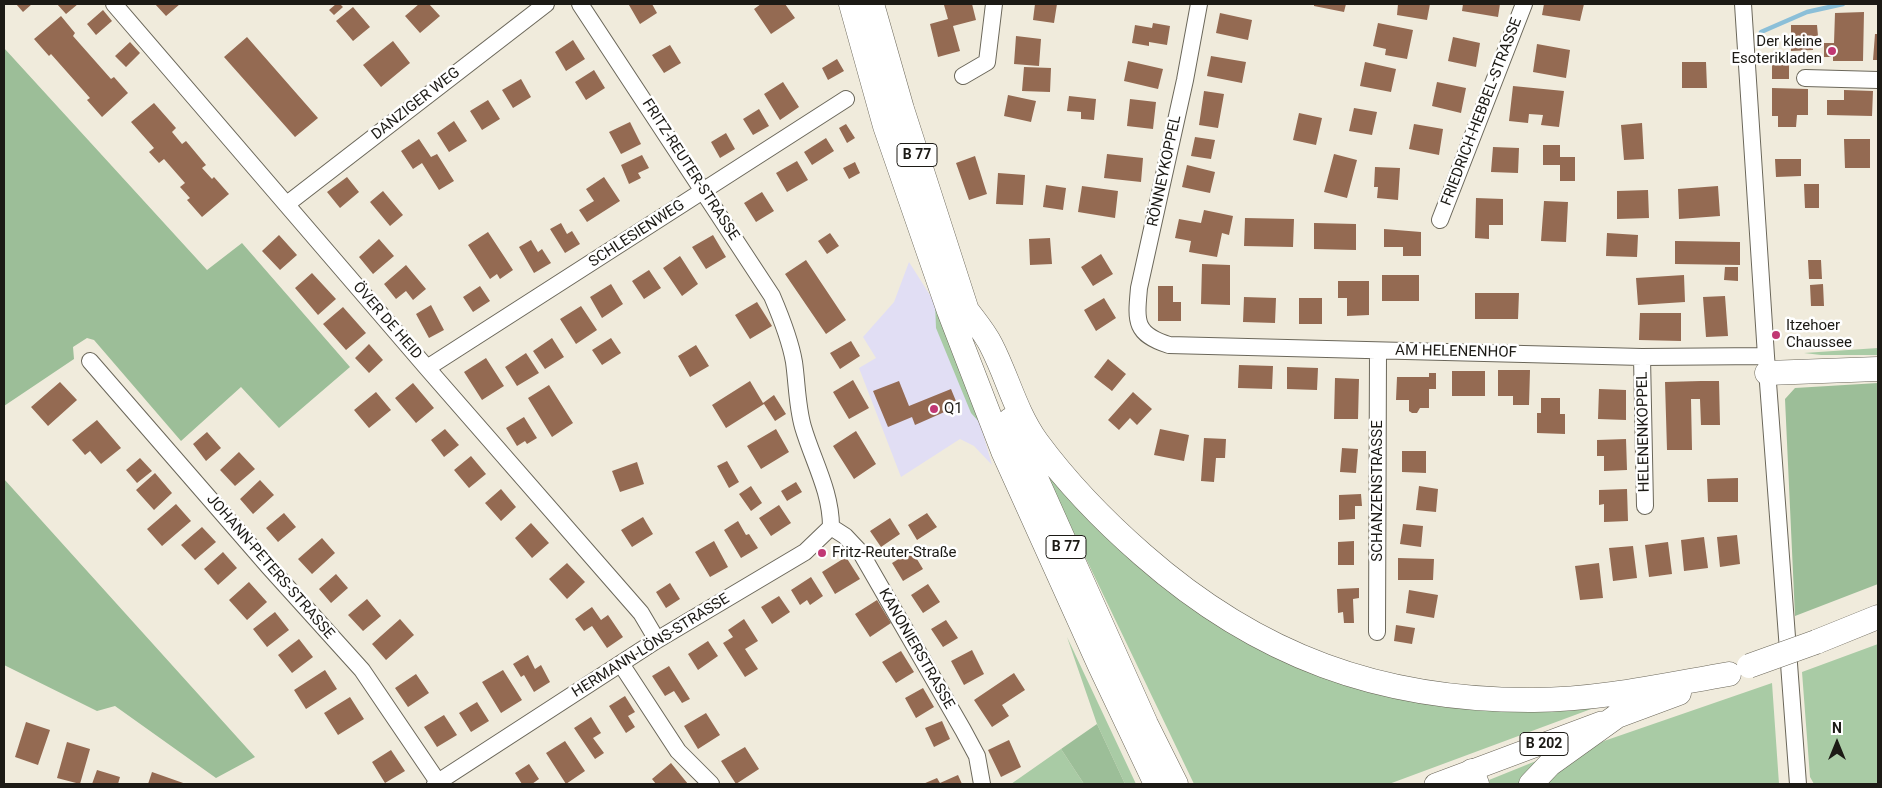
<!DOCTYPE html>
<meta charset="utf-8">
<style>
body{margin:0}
#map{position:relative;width:1882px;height:788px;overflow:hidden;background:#f0ebdc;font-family:Roboto,sans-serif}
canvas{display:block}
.frame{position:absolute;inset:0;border:5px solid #1c1a15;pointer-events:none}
.north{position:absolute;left:1812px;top:718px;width:50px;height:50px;-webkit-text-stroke:4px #fff;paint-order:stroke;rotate:0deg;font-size:14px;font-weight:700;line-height:20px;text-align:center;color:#1c1a15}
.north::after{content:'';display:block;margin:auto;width:18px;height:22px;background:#1c1a15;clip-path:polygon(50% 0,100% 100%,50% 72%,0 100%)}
</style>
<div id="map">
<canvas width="1882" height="788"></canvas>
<div class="frame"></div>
<div class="north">N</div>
</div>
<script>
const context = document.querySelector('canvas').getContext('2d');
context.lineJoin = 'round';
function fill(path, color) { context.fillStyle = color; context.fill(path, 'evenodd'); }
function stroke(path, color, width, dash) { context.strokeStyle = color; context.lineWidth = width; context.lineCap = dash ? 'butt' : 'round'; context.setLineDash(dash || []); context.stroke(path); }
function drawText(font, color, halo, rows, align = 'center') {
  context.font = font + ' Roboto,sans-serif'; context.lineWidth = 5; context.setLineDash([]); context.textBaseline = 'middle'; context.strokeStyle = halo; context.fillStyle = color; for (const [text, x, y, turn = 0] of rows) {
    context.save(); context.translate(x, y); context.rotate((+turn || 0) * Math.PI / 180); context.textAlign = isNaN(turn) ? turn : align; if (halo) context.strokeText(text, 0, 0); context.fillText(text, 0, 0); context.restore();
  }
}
const commercial = new Path2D(`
 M909,262L935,303L980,423L992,465L974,446L960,439L901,477L859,368L876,358L863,337L894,302Z`);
const green = new Path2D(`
 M935,303L980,423L971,413L936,328Z
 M1878,348V355H1821L1804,353Z
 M1032,446L1095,521L1346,682L1610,702L1389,784H1194Z
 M1067,637L1136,784H1125L1097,724Z
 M1878,644V784H1814L1810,777L1802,672Z
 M1772,683L1779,784H1544L1574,758L1604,741Z
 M1061,749L1084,784H1011Z
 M1541,759L1522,784H1490L1489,780Z`);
const forest = new Path2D(`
 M4,48L207,270L242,243L350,367L279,428L241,387L181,441L94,340L87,338L73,347L74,359L4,406Z
 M1878,383V584L1795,616L1785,399L1795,388Z
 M4,479L255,757L216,778L115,706L97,711L4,665Z
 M1097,724L1125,784H1084L1061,749Z`);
const stream = new Path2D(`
 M1761,32L1807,12L1843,4`);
const building = new Path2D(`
 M16,4H32L23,12Z
 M57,4H78L66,14Z
 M155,4H180L166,16Z
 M336,4H340L343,7L334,15L329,10Z
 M419,4H429L440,16L420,33L405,16Z
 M631,4H652L657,13L640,24L629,5Z
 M761,4H785L795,18L771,34L754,9Z
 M950,4H972L976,20L953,26L960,51L938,57L930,24L948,19L944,5Z
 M1035,4H1057L1054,23L1033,20Z
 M1314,4H1346L1344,12L1314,6Z
 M1398,4H1430L1427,20L1397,15Z
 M1463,4H1500L1498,17L1462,11Z
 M1544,4H1584L1580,21L1542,15Z
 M353,7L370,27L353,41L336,21Z
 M103,10L112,21L96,35L87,24Z
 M1864,12L1863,61H1833V57H1824V43H1834L1835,13Z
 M1220,13L1252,20L1248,40L1216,33Z
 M61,16L75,33L73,36L111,79L114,77L128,93L102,117L87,100L90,98L51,54L49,56L34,39Z
 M1153,23L1170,26L1167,45L1149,42V46L1132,43L1135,25L1152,28Z
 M1378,23L1413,30L1407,59L1385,55L1386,49L1373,46Z
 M1791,25H1817L1818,36H1813V50L1791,51Z
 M1875,34H1878V60H1873Z
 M1016,36L1041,39L1039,66L1014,64Z
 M247,37L318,118L295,137L224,57Z
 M1453,37L1480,43L1476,67L1448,61Z
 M573,40L585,59L566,71L555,52Z
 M393,41L410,63L381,87L363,65Z
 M130,42L140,53L126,67L115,56Z
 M1537,44L1570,50L1566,78L1533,72Z
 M670,45L681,63L664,73L652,55Z
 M1211,56L1246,62L1242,83L1207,76Z
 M837,59L844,71L828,80L822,68Z
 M1128,61L1163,69L1158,89L1124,81Z
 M1365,62L1396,69L1391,92L1360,86Z
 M1682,62H1706L1707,88H1682Z
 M1772,62H1789V79H1772Z
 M1024,67L1051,68L1050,92L1022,91Z
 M594,70L605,88L586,100L575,82Z
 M521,79L531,97L513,108L502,90Z
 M783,82L799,107L780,120L764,94Z
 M1437,82L1466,88L1461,113L1432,106Z
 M1513,86L1564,91L1559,127L1541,125L1543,115L1529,114L1528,123L1509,121Z
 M1772,88L1808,89V115H1797L1796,127H1778V116H1772Z
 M1844,90L1873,91L1872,116L1827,115V100H1844Z
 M1204,91L1224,94L1218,128L1199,125Z
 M1008,95L1036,101L1031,122L1004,116Z
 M1069,96L1096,99L1094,120L1081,119V112L1067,111Z
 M1130,99L1156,102L1153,129L1127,126Z
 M488,100L500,119L482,130L470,111Z
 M154,103L176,128L172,132L182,144L186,141L206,165L202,168L212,179L214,177L229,194L202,217L187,200L190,198L180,187L185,183L164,159L159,163L149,152L154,148L131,122Z
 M1354,108L1377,112L1372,135L1349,131Z
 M759,109L769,126L753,135L743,119Z
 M1299,113L1322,118L1316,145L1293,140Z
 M454,121L467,141L449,152L437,133Z
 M630,122L641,144L621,154L609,132Z
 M1642,123L1644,159L1624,160L1621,125Z
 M846,124L855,138L847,143L839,128Z
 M1414,124L1443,129L1439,155L1409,149Z
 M726,133L735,149L720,158L711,142Z
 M1195,137L1215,140L1211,159L1191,156Z
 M826,138L834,151L812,165L804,152Z
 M419,139L431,157L437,154L454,181L439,190L422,163L413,169L401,151Z
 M1844,139H1870V168H1845Z
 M1543,145H1560V157H1575V181H1560V165H1543Z
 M1493,147L1519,148L1518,173L1491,172Z
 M1107,154L1143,158L1141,182L1104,178Z
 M1334,154L1357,160L1347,198L1324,192Z
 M642,155L649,168L638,173L641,178L629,184L621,165Z
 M975,156L987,194L969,200L956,163Z
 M1775,159H1801V176L1776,177Z
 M797,161L808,180L787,192L776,173Z
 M855,162L860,173L849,179L843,168Z
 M1187,165L1215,172L1210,193L1182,187Z
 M1375,167L1400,168L1398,200L1377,198L1378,187H1374Z
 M998,173L1025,175L1023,205L996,204Z
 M347,177L359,192L340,208L327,192Z
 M604,177L620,201L587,222L579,210L594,201L586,189Z
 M1804,184H1819V208H1805Z
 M1046,185L1066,188L1063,210L1043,207Z
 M1082,186L1118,191L1115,218L1078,212Z
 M1718,186L1720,216L1679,219L1678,189Z
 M1648,190L1649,218L1617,219V191Z
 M383,191L403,215L390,226L370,202Z
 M762,192L774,211L756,222L744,203Z
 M1476,198L1503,199V225H1489V239L1475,238Z
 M1544,201L1568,202L1566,242L1541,241Z
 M1204,210L1233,216L1229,235L1222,233L1217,257L1189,252L1191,241L1175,238L1179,219L1201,223Z
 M1245,218L1294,219L1293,247L1244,246Z
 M561,223L567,234L572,231L580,244L565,253L550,229Z
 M1314,223L1356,224V250L1314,249Z
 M1384,229L1421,232V256H1403V247H1384Z
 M488,232L513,270L500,279L497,274L490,279L468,245Z
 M830,233L839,246L827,254L818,241Z
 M1607,233L1638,235L1637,257L1606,256Z
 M279,235L297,255L280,270L262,251Z
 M713,235L726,257L706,269L692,247Z
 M1050,238L1052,264L1030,265L1029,239Z
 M379,239L394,256L373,274L359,257Z
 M531,240L538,252L542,249L551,263L534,273L519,247Z
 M1675,241L1740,242V265L1675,264Z
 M1101,254L1113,274L1093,286L1081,267Z
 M680,256L698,284L682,296L663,268Z
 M806,260L846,320L826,334L785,274Z
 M1808,260H1821L1822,279H1809Z
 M1202,264L1230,265V305L1201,304Z
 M406,265L426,289L413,300L406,291L396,299L384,284Z
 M1725,267H1738V281L1724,280Z
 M649,270L661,288L644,299L632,281Z
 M312,273L336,299L318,315L295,288Z
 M1382,275H1419V301H1382Z
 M1684,275L1685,302L1638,305L1636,278Z
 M1338,281H1369V315L1347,316V298H1338Z
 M611,284L623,304L602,318L590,297Z
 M1823,284L1824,306H1811L1810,285Z
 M480,286L490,301L473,312L463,297Z
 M1158,286H1173V302H1181V321H1158Z
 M1475,293H1519L1518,319H1475Z
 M1725,296L1728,336L1706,337L1703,297Z
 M1244,297L1276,298L1275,323L1243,322Z
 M1104,298L1116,318L1096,331L1084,310Z
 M1299,298H1322V324H1299Z
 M757,302L772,326L750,339L735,315Z
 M431,305L444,330L429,338L416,314Z
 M581,306L597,330L576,344L560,319Z
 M343,307L366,333L346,350L323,324Z
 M1640,313H1681V341L1639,340Z
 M552,338L564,357L545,369L533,351Z
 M611,338L621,353L602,365L592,350Z
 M851,341L860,356L840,369L830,353Z
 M369,344L383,360L369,373L355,358Z
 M696,345L709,366L690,377L678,356Z
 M526,353L539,373L517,386L505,367Z
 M486,358L504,386L482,400L464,372Z
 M1108,359L1126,374L1112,391L1094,377Z
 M1239,365L1273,366L1272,389L1238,388Z
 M1287,367L1318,368L1317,390L1287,389Z
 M1498,370H1530L1529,405H1513V396H1498Z
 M1452,371H1485V396H1452Z
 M1429,373H1436V389H1429V408H1420L1417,413H1412L1409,411V400H1396L1397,377H1429Z
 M1335,378L1359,379L1358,419H1334Z
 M853,380L869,408L849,419L833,392Z
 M750,381L763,403L774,395L786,414L775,421L764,404L726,428L712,405Z
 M899,381L909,406L951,389L958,406L915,425L912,417L888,427L873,391Z
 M1701,381H1719L1720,425H1701L1700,399H1691L1692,450H1667L1665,382Z
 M60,382L77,400L48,426L31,407Z
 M413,383L434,408L416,423L395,398Z
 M549,385L573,423L552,437L528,398Z
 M1599,389L1626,390V420L1598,419Z
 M376,392L391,410L369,428L354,410Z
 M1133,392L1152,409L1137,425L1130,418L1119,430L1108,420Z
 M1541,398H1560V414H1565V434L1537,433V413H1541Z
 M524,417L537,438L527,444L525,441L517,446L506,428Z
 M97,420L121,448L101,464L90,451L85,455L72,440Z
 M445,429L459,445L444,457L431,440Z
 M776,429L789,452L761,469L747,446Z
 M1160,429L1189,435L1184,461L1154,455Z
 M856,431L876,464L854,479L833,446Z
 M207,432L221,448L206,461L193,444Z
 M1204,438L1226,439L1225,458H1216L1214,482L1201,481Z
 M1626,439L1627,470L1604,471V456H1597V440Z
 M1342,448L1358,449L1356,473L1340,472Z
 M1402,451H1426V473L1402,472Z
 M239,452L255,469L235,486L220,470Z
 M471,456L486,474L469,488L454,470Z
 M140,458L152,471L137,483L126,470Z
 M727,461L739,482L729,488L717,466Z
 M637,462L644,484L620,492L612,471Z
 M155,473L172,493L154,510L136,490Z
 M1738,478V502H1708L1707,479Z
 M260,480L274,495L253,514L240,499Z
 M796,482L802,492L787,501L781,491Z
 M751,486L762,503L751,511L739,494Z
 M1419,486L1438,489L1436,512L1416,510Z
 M501,489L516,507L501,521L485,503Z
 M1627,489L1628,521L1604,522V504L1599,505V490Z
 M1361,494L1362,506H1355V519L1339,520V495Z
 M176,504L191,521L162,546L147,529Z
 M779,505L791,523L771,536L759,518Z
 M284,513L296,527L278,542L266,528Z
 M927,513L937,527L917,540L908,525Z
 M643,517L653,534L632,547L621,530Z
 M890,518L900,534L881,547L870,531Z
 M738,521L746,535L749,534L758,548L741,558L724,530Z
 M531,523L549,543L532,558L515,538Z
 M1403,524L1423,526L1421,547L1400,544Z
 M202,527L216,542L195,560L181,545Z
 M1737,535L1740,564L1720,567L1717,537Z
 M1704,537L1708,568L1684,571L1681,540Z
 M322,538L335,553L312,574L298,559Z
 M714,541L728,567L710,577L695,552Z
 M1354,541V565H1338V542Z
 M1668,542L1672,574L1649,577L1645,545Z
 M1633,546L1637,578L1613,581L1609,548Z
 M912,551L923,569L903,581L892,563Z
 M223,552L237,568L218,585L204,569Z
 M846,557L860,579L835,594L822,572Z
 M1398,558L1434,559L1433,580H1398Z
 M567,563L585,582L567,599L549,579Z
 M1599,563L1603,598L1580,600L1575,566Z
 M336,574L348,588L331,603L319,589Z
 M811,577L823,596L810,605L807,600L800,605L791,590Z
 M249,582L267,602L247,620L229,600Z
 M670,583L680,599L666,608L656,592Z
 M928,584L940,602L923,613L911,595Z
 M1359,588V598L1353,599L1354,623H1344L1343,612L1338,613L1337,589Z
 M1409,590L1438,595L1434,618L1406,613Z
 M779,596L790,612L772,624L761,607Z
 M367,599L381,616L363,631L348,615Z
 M877,600L891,623L870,637L855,614Z
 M592,607L601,620L608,615L623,637L607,648L592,626L584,631L575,619Z
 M275,612L289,630L267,647L253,629Z
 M400,619L414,635L386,660L372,644Z
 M744,619L758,641L745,649L758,669L745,677L723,643L733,637L728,630Z
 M946,620L958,638L943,647L931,629Z
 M1396,625L1415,628L1412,644L1394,641Z
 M299,639L313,657L292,673L278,655Z
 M708,641L718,656L698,670L688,654Z
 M972,650L984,674L964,685L951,661Z
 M901,651L914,672L896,683L882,662Z
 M528,655L535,669L541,665L550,682L534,692L524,675L521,677L513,664Z
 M669,666L690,699L682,703L674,691L665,696L652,676Z
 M325,670L337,689L306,709L294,690Z
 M503,670L522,700L501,713L482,682Z
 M1014,673L1025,690L1002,705L1009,716L992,727L974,700Z
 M416,674L429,693L408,707L395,688Z
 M923,688L934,707L916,718L905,698Z
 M625,696L635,712L628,716L635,727L626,733L609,706Z
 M350,697L364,719L338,735L324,713Z
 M477,702L489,721L471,732L459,713Z
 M706,713L720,735L698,749L684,726Z
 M444,715L457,735L437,747L424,727Z
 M591,717L601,733L593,738L604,753L595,759L574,728Z
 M942,721L950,739L934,747L925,728Z
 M26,722L50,730L38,765L15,757Z
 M1009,740L1021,767L1001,777L988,750Z
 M565,741L585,771L566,784L546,753Z
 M67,742L90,749L80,784L57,778Z
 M745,747L759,769L736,784L721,761Z
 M391,750L405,771L385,783L372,762Z
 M671,763L688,784H656L652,779Z
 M529,764L539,779L532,784H522L515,773Z
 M97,770L120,777L118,784H92Z
 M152,772L186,784H148Z
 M958,775L962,784H923L937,778L940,783Z`);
const minor = new Path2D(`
 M114,4L427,368L641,613L657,640
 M1199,4L1185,80L1139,288C1136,321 1134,334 1169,345L1642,357L1766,356
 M1743,4L1766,356L1798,784
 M963,76L987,62L994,4
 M1805,78L1878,80
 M287,204L546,4
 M1440,220L1524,4
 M1642,357L1645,506
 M90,361L269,567L362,670L438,782
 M427,368L846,99
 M831,527L845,536L861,553L963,730L977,756L982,784
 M1377,632L1378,351
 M621,664L678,751L711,784
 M435,784L657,640L805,552L831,527C831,491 813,461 803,427C797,406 797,383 794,362C790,339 781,317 772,296L580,4`);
const major = new Path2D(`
 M1435,784L1601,722`);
const highway = new Path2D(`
 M851,4L885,126L949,311L1003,451L1100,666L1156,784
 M872,4L902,109L970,320
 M964,306C973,319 984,331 991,345C1008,378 1015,411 1037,442C1068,484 1104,521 1143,555C1258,656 1381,701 1534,700C1599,700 1665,685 1729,674
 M1767,373L1878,369
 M1010,420L1146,724L1176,784
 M1816,642L1878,617
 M1472,771L1477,784
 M1531,784L1550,764L1617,716L1679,693`);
const highwayBridge = new Path2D(`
 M1749,666L1816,642`);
const markers = [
 [1832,51,5,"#c13874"],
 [1776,335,5,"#c13874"],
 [934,409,5,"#c13874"],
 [822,553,5,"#c13874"]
];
const shields = [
 [917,155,40],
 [1066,547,40],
 [1544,744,48]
];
const shieldNames = [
 ["B 77",917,155],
 ["B 77",1066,547],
 ["B 202",1544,744]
];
const poiNames = [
 ["Der kleine",1822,42,"right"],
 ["Esoterikladen",1822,59,"right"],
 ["Itzehoer",1786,326],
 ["Chaussee",1786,343],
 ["Q1",944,409],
 ["Fritz-Reuter-Straße",832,553]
];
const streetNames = [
 ["DANZIGER WEG",416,104,-38],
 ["FRIEDRICH-HEBBEL-STRASSE",1482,112,-69],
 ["FRITZ-REUTER-STRASSE",690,170,57],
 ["RÖNNEYKOPPEL",1165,171,-78],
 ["SCHLESIENWEG",637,234,-33],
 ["ÖVER DE HEID",387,321,49],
 ["AM HELENENHOF",1456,352,1],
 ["HELENENKOPPEL",1644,432,-91],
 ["SCHANZENSTRASSE",1378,491,-90],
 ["JOHANN-PETERS-STRASSE",270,567,49],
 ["HERMANN-LÖNS-STRASSE",651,646,-32],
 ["KANONIERSTRASSE",916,649,60]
];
fill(commercial, '#e1def4');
fill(green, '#a9cba5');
fill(forest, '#9cbe98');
stroke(stream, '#8bbfd8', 4.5);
fill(building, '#946a52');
stroke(minor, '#6b675a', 18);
stroke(major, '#6b675a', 22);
stroke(highway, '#6b675a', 25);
stroke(minor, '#fff', 16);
stroke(major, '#fff', 21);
stroke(highway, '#fff', 24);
stroke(highwayBridge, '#6b675a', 25, []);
stroke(highwayBridge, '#fff', 24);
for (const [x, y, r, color] of markers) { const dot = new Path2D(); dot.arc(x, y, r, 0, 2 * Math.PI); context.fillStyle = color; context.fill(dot); stroke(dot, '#fff', 2); }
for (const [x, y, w] of shields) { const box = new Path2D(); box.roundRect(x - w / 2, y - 11.5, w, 23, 4); context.fillStyle = '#fff'; context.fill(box); stroke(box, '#1c1a15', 1); }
drawText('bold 14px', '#1c1a15', null, shieldNames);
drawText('15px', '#1c1a15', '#fff', poiNames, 'left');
drawText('15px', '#1c1a15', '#fff', streetNames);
</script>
